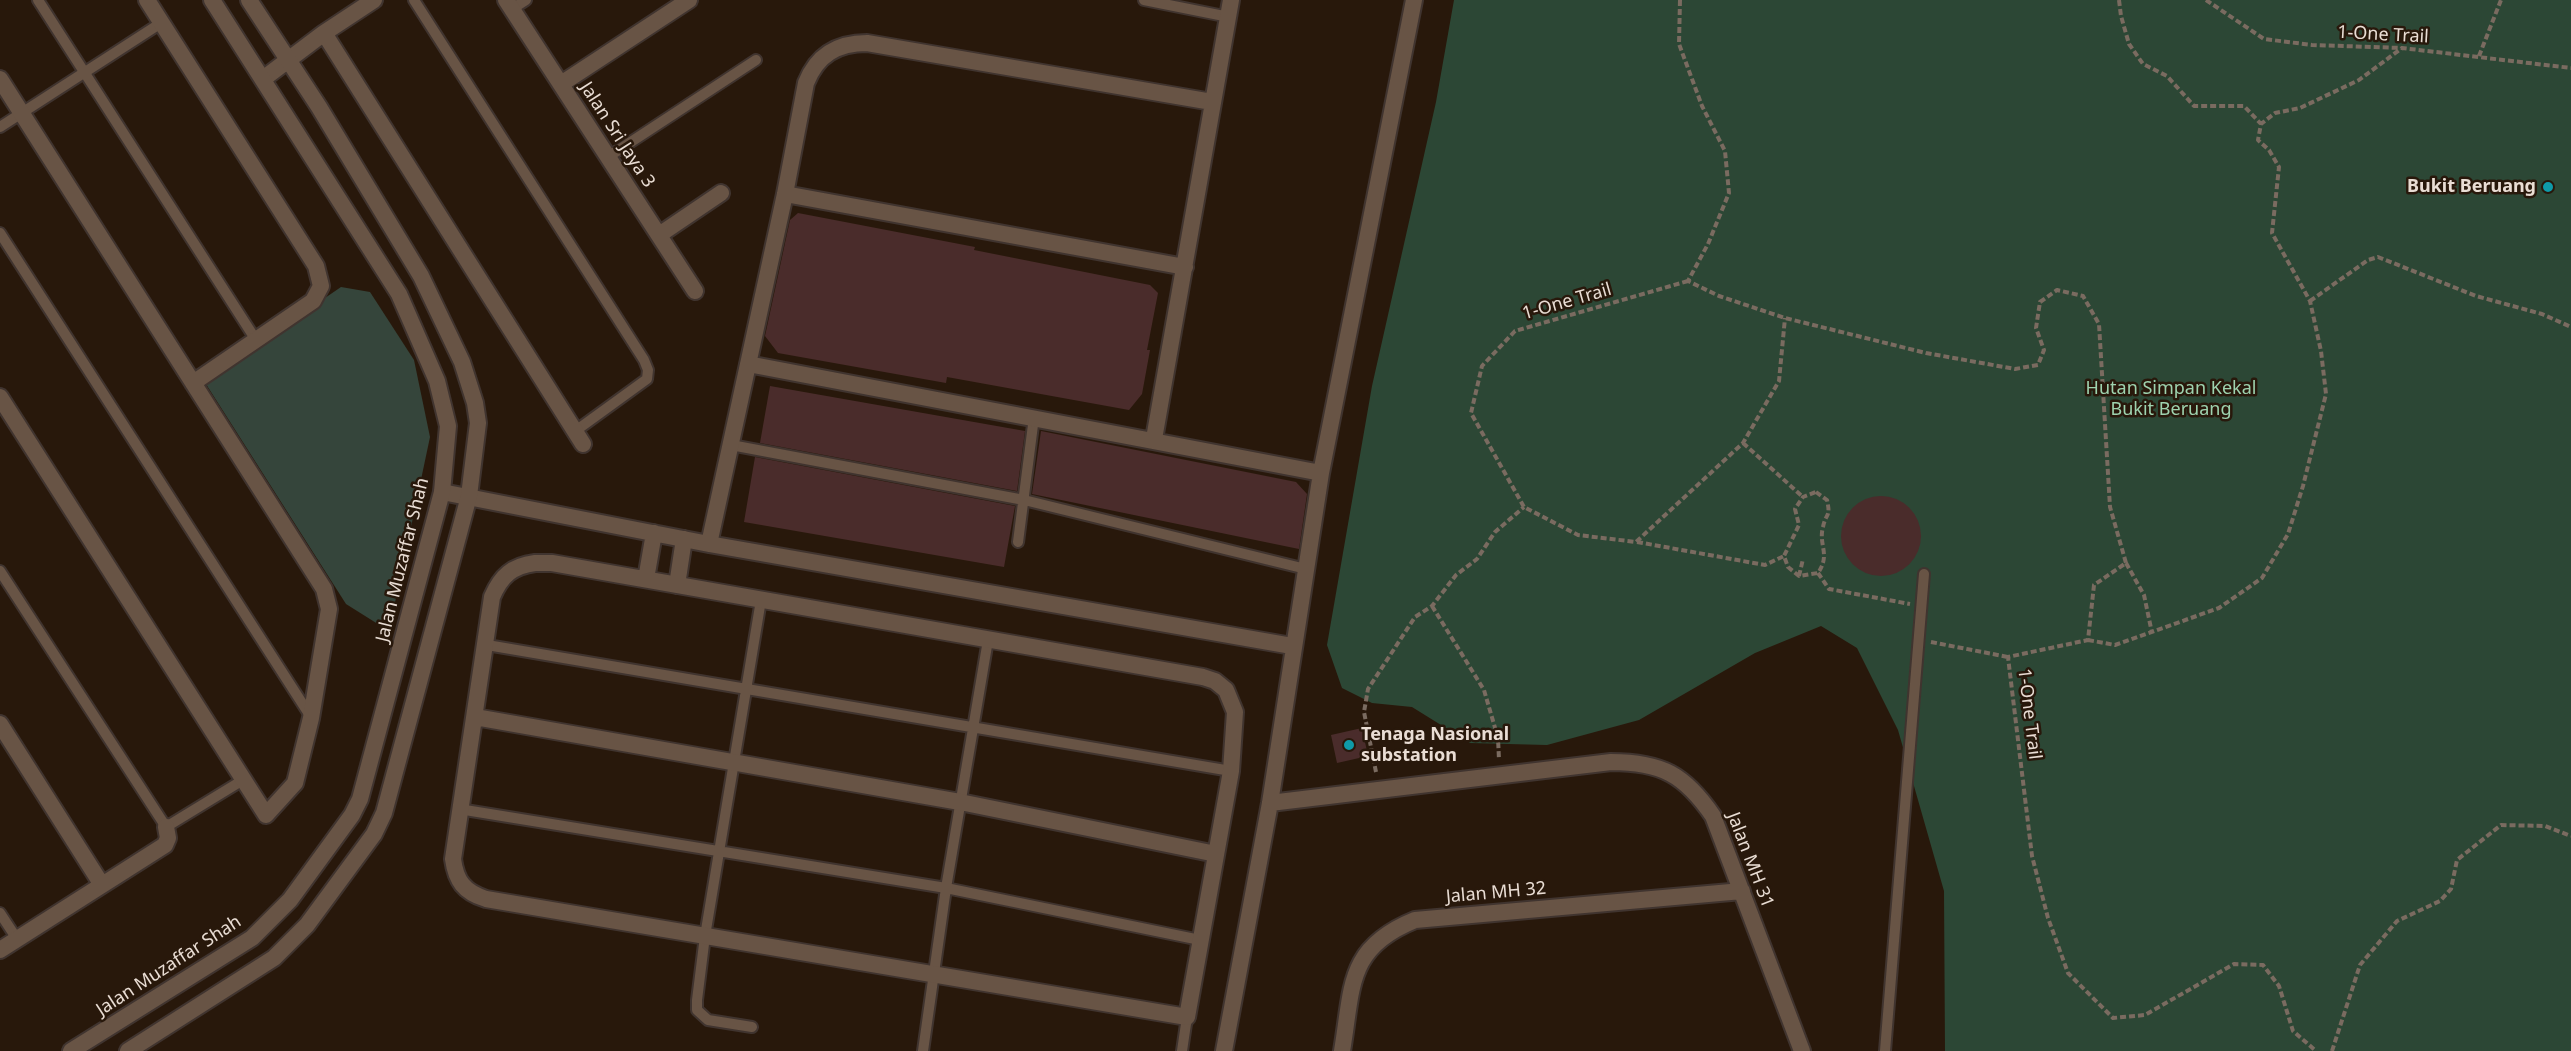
<!DOCTYPE html>
<style>
body{margin:0}
canvas{display:block;background:#28180b}
</style>
<canvas width="2571" height="1051"></canvas>
<script>
const context = document.querySelector('canvas').getContext('2d');
context.lineJoin = 'round';
function fill(path, color) { context.fillStyle = color; context.fill(path, 'evenodd'); }
function stroke(path, color, width, dash) { context.strokeStyle = color; context.lineWidth = width; context.lineCap = dash ? 'butt' : 'round'; context.setLineDash(dash || []); context.stroke(path); }
function drawText(font, color, halo, rows, align = 'center') {
  context.font = font + ' "Noto Sans",sans-serif'; context.lineWidth = 5; context.setLineDash([]); context.textBaseline = 'middle'; context.strokeStyle = halo; context.fillStyle = color; for (const [text, x, y, turn = 0] of rows) {
    context.save(); context.translate(x, y); context.rotate((+turn || 0) * Math.PI / 180); context.textAlign = isNaN(turn) ? turn : align; if (halo) context.strokeText(text, 0, 0); context.fillText(text, 0, 0); context.restore();
  }
}
const green = new Path2D(`
 M341,287L370,292L414,360L430,437L389,631L346,604L204,381Z`);
const forest = new Path2D(`
 M1454,0H2571V1051H1945L1944,891L1898,730L1857,648L1821,626L1755,653L1639,720L1547,745L1470,743L1412,707L1372,703L1342,688L1327,645L1372,386L1436,102Z`);
const building = new Path2D(`
 M798,213L975,247L974,250L1150,285L1158,293L1147,350H1150L1142,394L1129,410L947,377L946,383L778,353L765,336L790,220Z
 M770,386L1025,431L1017,491L760,443Z
 M1041,431L1296,482L1307,494L1299,549L1032,494Z
 M755,457L1015,506L1004,567L744,522Z
 M1841 536a40 40 0 1 1 80 0a40 40 0 1 1-80 0Z
 M1362,728L1368,756L1337,763L1331,735Z`);
const path = new Path2D(`
 M1680,0L1679,44L1702,106L1725,151L1729,193L1708,244L1688,281L1719,296L1785,318L1926,353L2015,369L2038,365L2044,350L2036,328L2040,302L2057,290L2083,296L2099,324L2110,507L2126,563L2094,585L2088,640L2008,657L2032,856L2048,918L2068,973L2113,1018L2145,1015L2234,964L2263,965L2279,986L2293,1031L2316,1051
 M2119,0L2121,16L2129,44L2143,64L2167,76L2194,106H2244L2261,124
 M2206,0L2264,39L2312,45L2402,48L2571,68
 M2479,56L2501,0
 M1688,281L1515,331L1482,366L1471,413L1524,507L1578,535L1636,542L1743,443L1779,381L1785,318
 M2310,301L2368,260L2378,257L2476,296L2542,314L2571,327
 M1743,443L1803,497
 M1816,492L1827,500C1831,518 1826,512 1823,527C1818,545 1831,554 1818,573L1799,576L1788,567L1784,556L1799,525L1795,509L1803,497Z
 M1637,542L1765,565L1784,556
 M2126,563L2144,595L2152,633
 M1818,573L1829,589L1910,604
 M1799,576L1803,559
 M1432,606L1484,690L1498,738L1499,760
 M2088,640L2115,645L2219,608L2262,578L2288,534L2303,486L2326,394L2321,351L2310,301L2272,233L2279,167L2269,150L2258,140L2261,124L2275,113L2300,108L2359,80L2402,48
 M1931,642L2008,657
 M1376,772L1364,712L1368,689L1415,617L1432,606L1456,575L1477,559L1495,532L1524,507
 M2332,1051L2360,965L2397,921L2440,901L2451,889L2457,860L2501,825L2545,826L2571,836`);
const service = new Path2D(`
 M38,0L256,340
 M414,0L644,360L648,370L647,379L574,432
 M1144,0L1229,17
 M512,9L526,0
 M0,127L161,23
 M608,157L756,60
 M0,233L311,717
 M731,445L1024,500L1306,569
 M1018,542L1034,417
 M0,571L166,827L243,780
 M487,645L1231,771
 M459,809L946,888L1200,940
 M0,913L17,939
 M752,1027L708,1020L697,1010V1000L705,936L761,600
 M923,1051L946,888L988,640
 M1182,1051L1187,1017
 M1885,1051L1924,574`);
const minor = new Path2D(`
 M147,0L316,266L321,286L313,301L193,383
 M506,0L695,291
 M324,33L583,444
 M0,79L324,589L329,609L311,718L295,783L266,815L0,397
 M263,79L324,33L374,0
 M561,84L689,0
 M785,194L1185,267
 M659,235L721,193
 M748,364L1321,473
 M1154,439L1231,0
 M442,492L709,544L1292,646
 M709,544L785,194L806,83C817,55 837,43 867,43L1212,102
 M535,563H552L1203,677L1215,681L1226,690L1235,712L1231,771L1187,1017L486,899C464,892 456,881 453,859L492,597C501,576 512,566 535,563Z
 M646,579L654,533
 M677,585L684,539
 M475,717L960,802L1216,854
 M0,724L102,885
 M1270,803L1611,762C1662,762 1685,775 1713,816L1802,1051
 M0,950L165,845L168,838L166,827
 M1224,1051L1270,803L1321,473L1414,0
 M1342,1051C1353,987 1346,948 1415,920L1742,891`);
const secondary = new Path2D(`
 M71,1051L252,938L290,900L352,815L360,799L442,492L448,426L437,381L399,294L212,0
 M128,1051L274,958L307,925L374,834L384,813L469,496L478,423L475,403L462,362L421,276L319,107L249,0`);
const markers = [
 [2548,187,6,"#0f9aa8"],
 [1349,745,6,"#0f9aa8"]
];
const streetNames = [
 ["1-One Trail",2383,35,3],
 ["Jalan Sri Jaya 3",617,135,57],
 ["1-One Trail",1567,302,-16],
 ["Jalan Muzaffar Shah",403,560,-76],
 ["1-One Trail",2029,714,83],
 ["Jalan MH 31",1750,860,69],
 ["Jalan MH 32",1496,893,-5],
 ["Jalan Muzaffar Shah",169,966,-33]
];
const poiNames = [
 ["Bukit Beruang",2536,187],
 ["Tenaga Nasional",1361,735,"left"],
 ["substation",1361,756,"left"]
];
const parkNames = [
 ["Hutan Simpan Kekal",2171,389],
 ["Bukit Beruang",2171,410]
];
fill(green, '#35453b');
fill(forest, '#2c4735');
fill(building, '#4a2c2b');
stroke(service, '#40342f', 14);
stroke(minor, '#40342f', 20);
stroke(secondary, '#40342f', 20);
stroke(path, '#7a6b60', 4, [6, 3]);
stroke(service, '#685445', 10);
stroke(minor, '#685445', 16);
stroke(secondary, '#685445', 16);
for (const [x, y, r, color] of markers) { const dot = new Path2D(); dot.arc(x, y, r, 0, 2 * Math.PI); context.fillStyle = color; context.fill(dot); stroke(dot, '#28180b', 2); }
drawText('18px', '#e9ddd4', '#28180b', streetNames);
drawText('bold 18px', '#e9ddd4', '#28180b', poiNames, 'right');
drawText('18px', '#9ed3af', '#28180b', parkNames);
</script>
